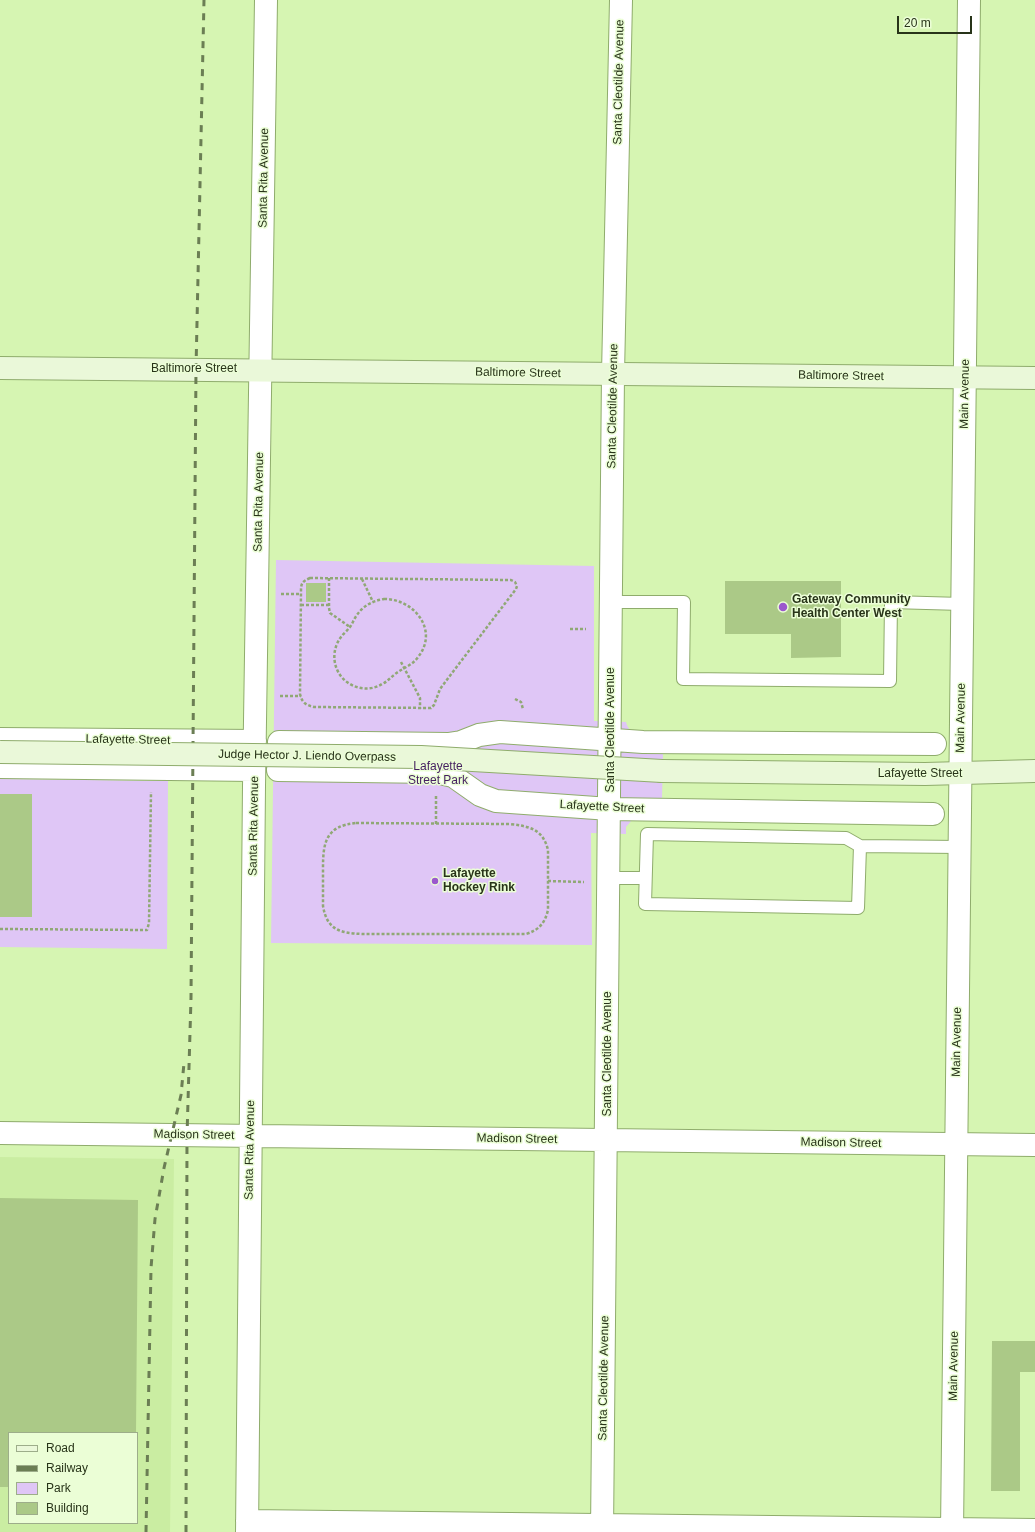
<!DOCTYPE html>
<style>
body{margin:0}
#map{position:relative;width:1035px;height:1532px;overflow:hidden;background:#d6f5b2;font-family:Helvetica,sans-serif}
canvas{display:block}
.legend{position:absolute;left:8px;top:1432px;width:130px;height:92px;box-sizing:border-box;background:#ebfed6;border:1px solid #9dad8a;margin:0;padding:5px 7px;list-style:none;font-size:12px;color:#283419}
.legend li{display:flex;align-items:center;gap:8px;height:20px}
.legend b{width:20px;border:1px solid #9dad8a}
.scale{position:absolute;left:897px;top:16px;width:75px;height:18px;box-sizing:border-box;border:2px solid #283419;border-top:0;padding-left:5px;font-size:12px;line-height:14px;white-space:nowrap;color:#283419;-webkit-text-stroke:3px #ebfed6;paint-order:stroke}
</style>
<div id="map">
<canvas width="1035" height="1532"></canvas>
<ul class="legend">
<li><b style="height:5px;background:#eaf8d9"></b>Road</li>
<li><b style="height:5px;background:#6b7e54"></b>Railway</li>
<li><b style="height:11px;background:#dfc6f6"></b>Park</li>
<li><b style="height:11px;background:#abc987"></b>Building</li>
</ul>
<div class="scale">20 m</div>
</div>
<script>
const context = document.querySelector('canvas').getContext('2d');
context.lineJoin = 'round';
function fill(path, color) { context.fillStyle = color; context.fill(path, 'evenodd'); }
function stroke(path, color, width, dash) { context.strokeStyle = color; context.lineWidth = width; context.lineCap = dash ? 'butt' : 'round'; context.setLineDash(dash || []); context.stroke(path); }
function drawText(font, color, halo, rows, align = 'center') {
  context.font = font + ' Helvetica,sans-serif'; context.lineWidth = 3; context.setLineDash([]); context.textBaseline = 'middle'; context.strokeStyle = halo; context.fillStyle = color; for (const [text, x, y, turn = 0] of rows) {
    context.save(); context.translate(x, y); context.rotate((+turn || 0) * Math.PI / 180); context.textAlign = isNaN(turn) ? turn : align; if (halo) context.strokeText(text, 0, 0); context.fillText(text, 0, 0); context.restore();
  }
}
const built = new Path2D(`
 M0,1157L174,1159L170,1532H0ZM9,1433H137V1523H9Z`);
const green = new Path2D(`
 M276,560L594,566V721L626,722C629,736 651,745 663,752L662,799L933,805L632,820L626,827V834L591,833L592,945L271,943Z
 M0,779L168,781L167,949L0,947Z`);
const building = new Path2D(`
 M725,581H841V657L791,658V634H725Z
 M306,583H326V602H306Z
 M0,794H32V917H0Z
 M0,1198L138,1200L136,1433H9V1487H0Z
 M992,1341H1035V1372H1020V1491H991Z`);
const path = new Path2D(`
 M310,578L511,580L515,582L517,586L516,589L449,677L440,689L434,705L431,708L314,707C306,705 302,703 300,694L301,590C301,583 303,581 310,578Z
 M329,578V608L330,613L350,627
 M362,579L373,602
 M281,594H301
 M384,599C415,599 439,631 418,657C412,666 402,668 394,675C390,678 387,682 382,684C373,690 360,690 350,684C334,675 329,653 341,637C343,634 347,631 349,628C352,625 353,621 355,618C362,606 372,601 384,599Z
 M301,605H329
 M570,629H586
 M401,662L420,698V709
 M280,696H301
 M515,699L521,702L523,709
 M436,796V824
 M356,823L509,824C529,826 543,829 548,850V910C545,923 539,930 526,934H362C340,933 327,930 323,906C323,893 323,881 323,868C323,842 326,826 356,823Z
 M548,881L584,882
 M0,929L147,930L149,923L151,792`);
const lane = new Path2D(`
 M611,602H684L683,679L890,681L891,602L962,604
 M860,846L846,838L647,834L645,904L858,908L860,846L960,847
 M609,878H645`);
const street = new Path2D(`
 M0,739L255,741
 M279,742L448,744L461,742L479,735L500,732L643,742L935,744
 M0,767L254,770
 M278,770L436,772L453,776L480,795L496,801L610,809L933,814
 M0,1133L1035,1145
 M247,1521L1035,1530
 M247,1532L254,786L266,0
 M602,1532L613,374L621,0
 M952,1532L969,0`);
const secondary = new Path2D(`
 M0,368L1035,378
 M662,771L925,774L1035,771`);
const rail = new Path2D(`
 M146,1532L151,1268L155,1219L164,1168L181,1095L184,1063
 M186,1532L187,1136L191,998L196,369L204,0`);
const secondaryBridge = new Path2D(`
 M0,752L421,757L662,771`);
const markers = [
 [783,607,5,"#9b58cd"],
 [435,881,4,"#9b58cd"]
];
const streetNames = [
 ["Santa Cleotilde Avenue",619,82,-89],
 ["Santa Rita Avenue",264,178,-89],
 ["Baltimore Street",194,369],
 ["Baltimore Street",518,373,1],
 ["Baltimore Street",841,376,1],
 ["Main Avenue",965,394,-89],
 ["Santa Cleotilde Avenue",613,406,-89],
 ["Santa Rita Avenue",259,502,-89],
 ["Main Avenue",961,718,-89],
 ["Santa Cleotilde Avenue",611,730,-90],
 ["Lafayette Street",128,740,1],
 ["Judge Hector J. Liendo Overpass",307,756,1],
 ["Lafayette Street",920,774],
 ["Lafayette Street",602,807,3],
 ["Santa Rita Avenue",254,826,-89],
 ["Main Avenue",957,1042,-89],
 ["Santa Cleotilde Avenue",608,1054,-90],
 ["Madison Street",194,1135,1],
 ["Madison Street",517,1139,1],
 ["Madison Street",841,1143,1],
 ["Santa Rita Avenue",250,1150,-89],
 ["Main Avenue",954,1366,-89],
 ["Santa Cleotilde Avenue",604,1378,-89]
];
const poiNames = [
 ["Gateway Community",792,600],
 ["Health Center West",792,614],
 ["Lafayette",443,874],
 ["Hockey Rink",443,888]
];
const parkNames = [
 ["Lafayette",438,767],
 ["Street Park",438,781]
];
fill(built, '#caeda2');
fill(green, '#dfc6f6');
fill(building, '#abc987');
stroke(lane, '#8fac6c', 14);
stroke(street, '#8fac6c', 24);
stroke(secondary, '#8fac6c', 24);
stroke(path, '#90a875', 2.5, [3, 2]);
stroke(lane, '#fff', 12);
stroke(street, '#fff', 22);
stroke(secondary, '#eaf8d9', 22);
stroke(rail, '#6b7e54', 3, [7, 7]);
stroke(secondaryBridge, '#8fac6c', 24, []);
stroke(secondaryBridge, '#eaf8d9', 22);
for (const [x, y, r, color] of markers) { const dot = new Path2D(); dot.arc(x, y, r, 0, 2 * Math.PI); context.fillStyle = color; context.fill(dot); stroke(dot, '#ebfed6', 1.5); }
drawText('12px', '#283419', '#ebfed6', streetNames);
drawText('bold 12px', '#283419', '#ebfed6', poiNames, 'left');
drawText('12px', '#441e60', '#ebfed6', parkNames);
</script>
